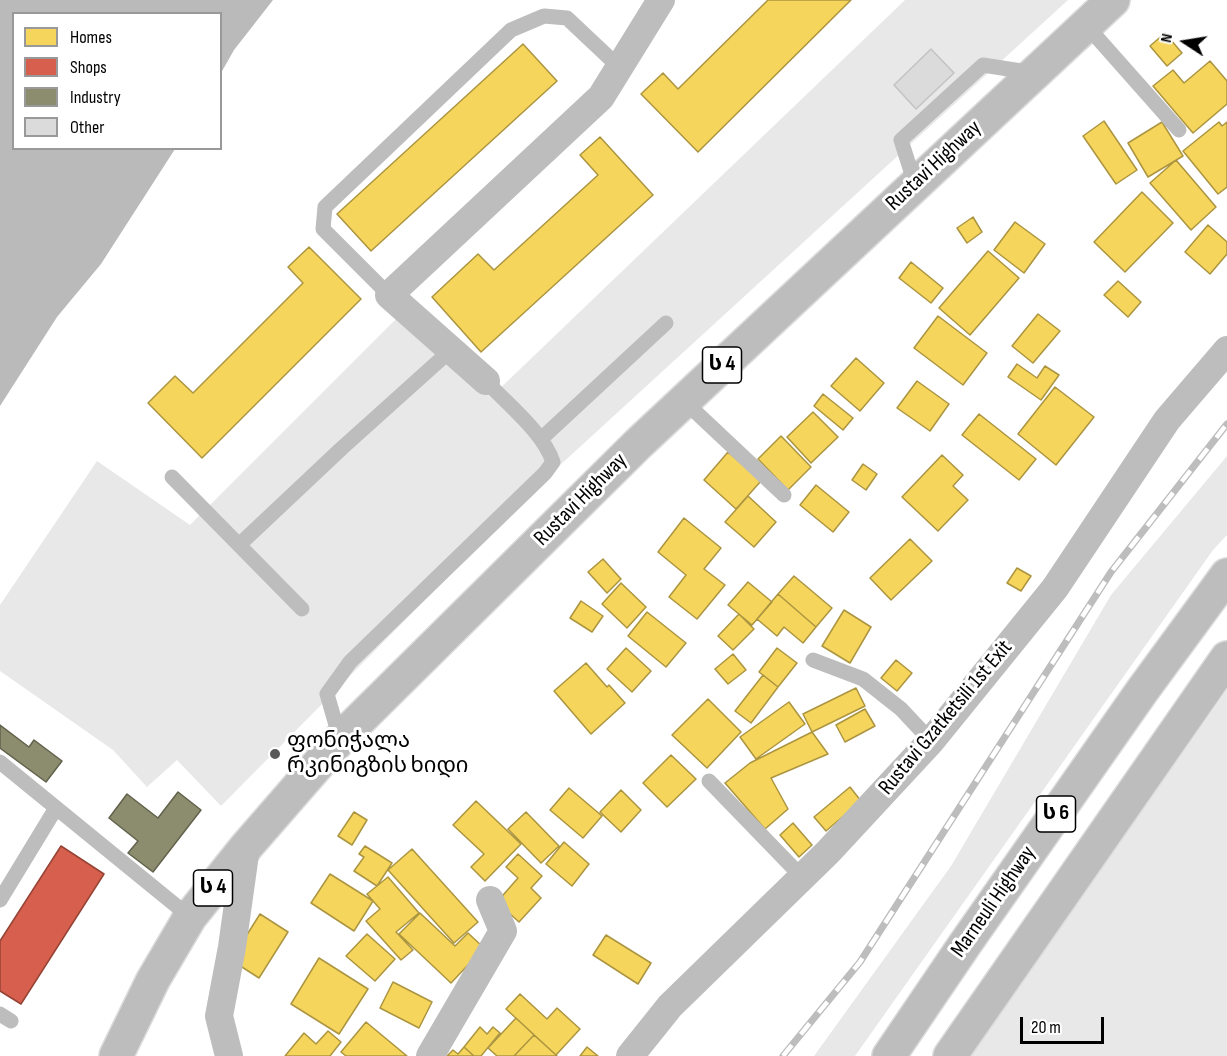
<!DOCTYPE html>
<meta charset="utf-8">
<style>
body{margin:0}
#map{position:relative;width:1227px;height:1056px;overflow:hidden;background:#fff;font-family:"Sofia Sans Condensed",sans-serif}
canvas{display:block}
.legend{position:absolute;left:12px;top:12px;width:210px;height:138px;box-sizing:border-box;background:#fff;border:2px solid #999;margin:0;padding:8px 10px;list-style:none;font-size:18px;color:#000}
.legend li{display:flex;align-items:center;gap:12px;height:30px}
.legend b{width:30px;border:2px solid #999}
.north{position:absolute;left:1155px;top:12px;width:60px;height:60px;-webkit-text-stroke:4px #fff;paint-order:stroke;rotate:282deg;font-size:16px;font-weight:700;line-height:24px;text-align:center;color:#000}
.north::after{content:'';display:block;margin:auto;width:21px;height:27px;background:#000;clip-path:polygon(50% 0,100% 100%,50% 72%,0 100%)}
.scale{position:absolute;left:1020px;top:1017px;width:84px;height:27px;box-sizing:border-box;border:3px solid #000;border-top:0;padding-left:8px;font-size:18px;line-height:21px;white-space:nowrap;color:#000;-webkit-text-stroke:4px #fff;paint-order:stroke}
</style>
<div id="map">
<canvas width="1227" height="1056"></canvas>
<ul class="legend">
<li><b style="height:16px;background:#f6d55c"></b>Homes</li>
<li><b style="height:16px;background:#d6604d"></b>Shops</li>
<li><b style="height:16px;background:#8c8c6e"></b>Industry</li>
<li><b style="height:16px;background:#dbdbdb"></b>Other</li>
</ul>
<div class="north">N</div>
<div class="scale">20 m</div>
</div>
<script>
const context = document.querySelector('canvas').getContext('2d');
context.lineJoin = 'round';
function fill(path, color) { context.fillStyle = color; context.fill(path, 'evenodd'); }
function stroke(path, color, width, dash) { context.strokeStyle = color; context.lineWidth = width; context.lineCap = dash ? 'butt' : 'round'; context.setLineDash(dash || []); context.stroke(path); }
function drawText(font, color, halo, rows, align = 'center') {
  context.font = font + ' "Sofia Sans Condensed","Noto Sans Georgian",sans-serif'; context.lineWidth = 6; context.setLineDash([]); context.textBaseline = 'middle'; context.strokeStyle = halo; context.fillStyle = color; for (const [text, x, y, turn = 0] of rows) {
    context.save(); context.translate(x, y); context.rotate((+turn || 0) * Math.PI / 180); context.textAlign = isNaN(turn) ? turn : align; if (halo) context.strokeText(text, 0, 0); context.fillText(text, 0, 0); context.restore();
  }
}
const green = new Path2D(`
 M905,0H1068L546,478L221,806L177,760L147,787L113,750L0,671V605L97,461L190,525L408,307L492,396Z
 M1227,456V535L1213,550L855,1056H814L951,866L1111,595Z
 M1227,690V1056H970Z`);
const water = new Path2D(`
 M0,0H273L234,50L221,73L220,14H14V148L175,149L101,264L57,317L0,406Z`);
const homes = new Path2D(`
 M768,0H851L698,152L641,94L663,73L678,89Z
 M1165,33L1182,53L1167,66L1150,46Z
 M523,44L557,81L371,251L337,214Z
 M1210,61L1227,81V104L1193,133L1153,86L1173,70L1184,83Z
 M1104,121L1137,170L1116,184L1083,136Z
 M1162,122L1183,156L1148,177L1128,143Z
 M1219,122L1222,126L1227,122V187L1218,194L1183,151Z
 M600,137L653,195L481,352L432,297L478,254L494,270L598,175L580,155Z
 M1176,160L1216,207L1191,230L1150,183Z
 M1142,192L1173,223L1125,272L1094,242Z
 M973,217L982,232L967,243L957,228Z
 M1015,222L1045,244L1024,273L994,250Z
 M1208,225L1227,242V254L1210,274L1185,252Z
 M309,247L361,299L202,458L148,403L175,376L193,393L303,283L288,267Z
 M988,251L1019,278L970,335L939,308Z
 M911,262L943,288L931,303L899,278Z
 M1118,281L1141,302L1128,317L1104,295Z
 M1038,314L1060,331L1033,363L1012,346Z
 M938,316L987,353L963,385L914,348Z
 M856,358L884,383L860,411L831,386Z
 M1017,364L1037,378L1045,366L1059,375L1041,400L1008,377Z
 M917,381L949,404L930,431L897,408Z
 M1055,387L1094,417L1056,465L1018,434Z
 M823,394L853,418L843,430L814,406Z
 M813,412L838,437L811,463L787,437Z
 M979,414L1036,459L1019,480L962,435Z
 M781,436L811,467L788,490L758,459Z
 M728,452L761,481L736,509L704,480Z
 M942,455L963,475L953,486L968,500L938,531L902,497Z
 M863,464L877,474L866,490L852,480Z
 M816,485L849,512L833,532L800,505Z
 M748,496L776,522L754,547L725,522Z
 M684,518L721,548L704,569L725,585L697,619L669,597L686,575L658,552Z
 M910,539L932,561L891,600L870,578Z
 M603,559L621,579L607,593L588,572Z
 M1017,568L1031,576L1021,591L1007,583Z
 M794,576L832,608L816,627L778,594Z
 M748,582L772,602L752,625L728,605Z
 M621,583L646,607L627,628L602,604Z
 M778,594L816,627L803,643L784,627L777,636L757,619Z
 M581,601L603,616L592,632L570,618Z
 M844,610L871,627L850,663L822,646Z
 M647,612L686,643L666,667L628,636Z
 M739,614L754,629L733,650L718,636Z
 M626,648L651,671L632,692L607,669Z
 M777,648L797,663L778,687L759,672Z
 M733,654L746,670L728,684L715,669Z
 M896,660L912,673L897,691L881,678Z
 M586,663L607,687L609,685L625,703L591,734L554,691Z
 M763,675L778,687L751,723L735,711Z
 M856,688L865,706L812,732L803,714Z
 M708,699L741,732L707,768L672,735Z
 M789,702L805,724L756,759L740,737Z
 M865,709L875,726L845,742L836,725Z
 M812,732L828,754L771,778L788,809L765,829L725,783L750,763Z
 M671,755L696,779L667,807L643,783Z
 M850,787L861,801L826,831L814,817Z
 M569,788L602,816L583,838L550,810Z
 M621,790L641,810L621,832L600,812Z
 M476,801L521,844L485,881L471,867L484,854L453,825Z
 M354,812L367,820L352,845L338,836Z
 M526,812L559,846L541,863L508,829Z
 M793,823L812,845L799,857L780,835Z
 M564,842L589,864L572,886L546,864Z
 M365,846L392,863L377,886L354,871L364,857L359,854Z
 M412,849L478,922L454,943L388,870Z
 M518,854L542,876L531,888L541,898L519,922L497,902L518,878L506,867Z
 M330,874L373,901L354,931L311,903Z
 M388,877L419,913L396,932L413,950L401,960L366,921L380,909L367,894Z
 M420,913L455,946L468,933L484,948L451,983L399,934Z
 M260,914L288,932L259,978L231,960Z
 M367,934L395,959L375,981L346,956Z
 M606,935L651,963L638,984L593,955Z
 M319,958L368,989L339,1034L291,1004Z
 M393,982L432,1002L419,1028L380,1008Z
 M520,994L547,1019L557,1008L580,1029L556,1055L506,1009Z
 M516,1018L534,1035L514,1056H497L488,1048Z
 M366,1022L407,1056H346L341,1052Z
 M480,1027L487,1034L493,1027L500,1033L481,1056H474L464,1047Z
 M328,1031L341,1042L330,1056H285L304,1033L316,1044Z
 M534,1035L556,1055L557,1056H514Z
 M464,1047L474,1056H447L453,1050L458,1054Z
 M587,1047L598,1056H580Z`);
const shops = new Path2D(`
 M61,846L104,874L21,1004L0,991V941Z`);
const industry = new Path2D(`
 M0,725L29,747L34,740L62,761L46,782L0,748Z
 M178,792L201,810L153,872L128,853L138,841L109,818L127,794L158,818Z`);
const building = new Path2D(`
 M931,49L954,73L916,109L894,85Z`);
const service = new Path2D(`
 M1086,25L1179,130
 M915,184L901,140L983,65L1034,73
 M389,295L323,229L325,207L511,30L544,16L567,18L619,67
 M684,401L784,495
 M541,439L666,323
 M172,477L302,609
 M239,545L342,448L451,350
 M813,660L863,679L901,709L931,741
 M340,739L327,694L350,662L545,473L553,462C543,432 508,405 486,381
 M0,762L190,917
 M709,781L802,877
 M0,900L56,808
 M0,1014L11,1021`);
const minor = new Path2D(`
 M486,381L389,295L601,97L661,0
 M229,1056L219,1016L232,947L246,847
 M430,1056L503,931L490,900
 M630,1056L670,1006L828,852L931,741L1055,588L1167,420L1227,350`);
const trunk = new Path2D(`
 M116,1056L153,980L190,917L246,847L340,739L638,444L1113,0
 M889,1056L965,944L1142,691L1227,575
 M950,1056L1227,658`);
const rail = new Path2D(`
 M783,1056L860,962L1111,572L1227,424`);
const markers = [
 [275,754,6,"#595959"]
];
const shields = [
 [722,365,39],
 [1056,814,39],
 [213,888,39]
];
const shieldNames = [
 ["ს 4",722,365],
 ["ს 6",1056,814],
 ["ს 4",213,888]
];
const streetNames = [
 ["Rustavi Highway",934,166,-43],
 ["Rustavi Highway",581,500,-45],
 ["Rustavi Gzatketsili 1st Exit",946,718,-50],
 ["Marneuli Highway",994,902,-55]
];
const poiNames = [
 ["ფონიჭალა",287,741],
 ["რკინიგზის ხიდი",287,766]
];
fill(green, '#e8e8e8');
fill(water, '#bababa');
fill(homes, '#f6d55c');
stroke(homes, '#ac9540', 1.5);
fill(shops, '#d6604d');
stroke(shops, '#964336', 1.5);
fill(industry, '#8c8c6e');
stroke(industry, '#62624d', 1.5);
fill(building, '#dbdbdb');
stroke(building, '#c3c3c3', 1.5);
stroke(trunk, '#dbdbdb', 36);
stroke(service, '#bdbdbd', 15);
stroke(minor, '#bdbdbd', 28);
stroke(trunk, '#bdbdbd', 33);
stroke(rail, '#bdbdbd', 7);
stroke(rail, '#fff', 4.5, [14]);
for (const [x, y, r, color] of markers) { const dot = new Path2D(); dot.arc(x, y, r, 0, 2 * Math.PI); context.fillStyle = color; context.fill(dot); stroke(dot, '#fff', 2); }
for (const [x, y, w] of shields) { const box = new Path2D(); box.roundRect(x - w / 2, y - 18, w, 36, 4.5); context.fillStyle = '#fff'; context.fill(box); stroke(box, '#000', 1.5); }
drawText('bold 21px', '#000', null, shieldNames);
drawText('22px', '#000', '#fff', streetNames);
drawText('22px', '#000', '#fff', poiNames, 'left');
</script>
